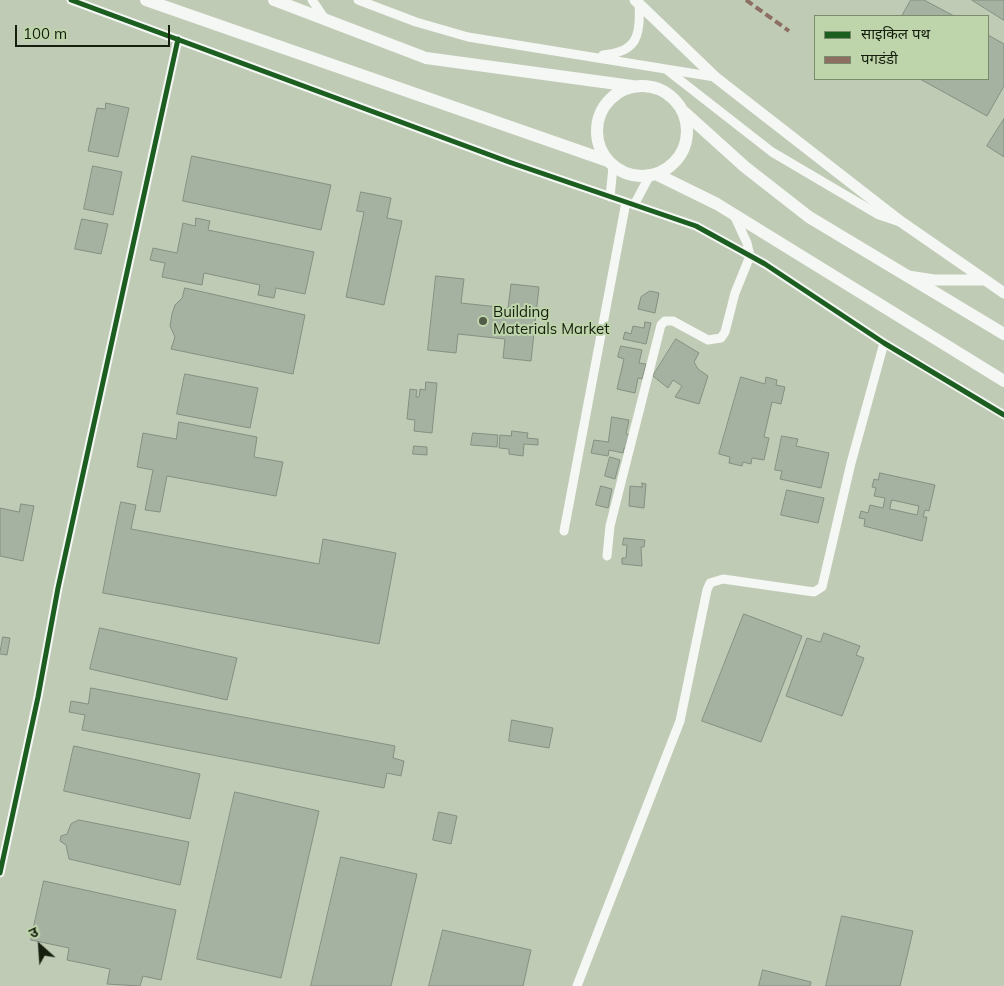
<!DOCTYPE html>
<meta charset="utf-8">
<style>
body{margin:0}
#map{position:relative;width:1004px;height:986px;overflow:hidden;background:#bfcbb5;font-family:Mulish,"Noto Sans Devanagari",sans-serif}
canvas{display:block}
.legend{position:absolute;left:814px;top:15px;width:175px;height:65px;box-sizing:border-box;background:#bed5ab;border:1px solid #7b8c6c;margin:0;padding:6px 9px;list-style:none;font-size:15px;color:#161e0e}
.legend li{display:flex;align-items:center;gap:10px;height:25px}
.legend b{width:25px;border:1px solid #7b8c6c}
.north{position:absolute;left:15px;top:921px;width:50px;height:50px;-webkit-text-stroke:4px #bed5ab;paint-order:stroke;rotate:334deg;font-size:14px;font-weight:700;line-height:20px;text-align:center;color:#161e0e}
.north::after{content:'';display:block;margin:auto;width:18px;height:22px;background:#161e0e;clip-path:polygon(50% 0,100% 100%,50% 72%,0 100%)}
.scale{position:absolute;left:15px;top:25px;width:155px;height:22px;box-sizing:border-box;border:2px solid #161e0e;border-top:0;padding-left:6px;font-size:15px;line-height:18px;white-space:nowrap;color:#161e0e;-webkit-text-stroke:4px #bed5ab;paint-order:stroke}
</style>
<div id="map">
<canvas width="1004" height="986"></canvas>
<ul class="legend">
<li><b style="height:6px;background:#1b5e20"></b>साइकिल पथ</li>
<li><b style="height:6px;background:#8d6e63"></b>पगडंडी</li>
</ul>
<div class="north">उ</div>
<div class="scale">100 m</div>
</div>
<script>
const context = document.querySelector('canvas').getContext('2d');
context.lineJoin = 'round';
function fill(path, color) { context.fillStyle = color; context.fill(path, 'evenodd'); }
function stroke(path, color, width, dash) { context.strokeStyle = color; context.lineWidth = width; context.lineCap = dash ? 'butt' : 'round'; context.setLineDash(dash || []); context.stroke(path); }
function drawText(font, color, halo, rows, align = 'center') {
  context.font = font + ' Mulish,sans-serif'; context.lineWidth = 4; context.setLineDash([]); context.textBaseline = 'middle'; context.strokeStyle = halo; context.fillStyle = color; for (const [text, x, y, turn = 0] of rows) {
    context.save(); context.translate(x, y); context.rotate((+turn || 0) * Math.PI / 180); context.textAlign = isNaN(turn) ? turn : align; if (halo) context.strokeText(text, 0, 0); context.fillText(text, 0, 0); context.restore();
  }
}
const building = new Path2D(`
 M911,0H924L954,16H902Z
 M972,0H1004V20Z
 M988,35L1004,44V86L987,116L920,79H988Z
 M106,103L129,108L118,157L88,151L97,108L105,109Z
 M1004,119V157L987,146Z
 M192,156L331,185L321,230L183,201Z
 M93,166L122,172L113,215L84,209Z
 M361,192L391,198L387,218L402,221L384,305L346,297L364,212L357,211Z
 M196,218L210,221L208,230L314,252L305,294L276,288L274,298L258,295L260,285L204,273L202,285L162,277L165,263L150,260L153,248L177,253L183,223L195,226Z
 M82,219L108,224L101,254L75,249Z
 M436,276L464,279L461,303L508,308L511,284L539,287L531,361L503,358L505,339L458,334L456,353L428,350Z
 M185,288L305,315L293,374L171,349L175,337L170,326L172,314L175,305L182,298Z
 M650,291L659,293L655,313L638,309L641,297Z
 M645,322L651,323L646,344L623,339L625,332L631,334L633,326L644,328Z
 M676,339L699,353L694,362L698,369L708,376L699,404L675,397L682,386L673,380L668,388L653,376Z
 M621,346L642,350L639,363L646,364L642,379L638,378L635,393L617,389L624,359L618,357Z
 M185,374L258,388L250,428L177,414Z
 M741,377L765,384L766,377L777,380L776,385L785,387L781,404L772,402L764,437L769,438L764,460L752,458L751,464L743,462L742,466L729,463L730,457L719,454Z
 M426,382L437,383L432,433L414,431L415,420L407,419L410,389L417,390L416,397H419L420,389L425,390Z
 M612,417L629,420L626,434L631,435L628,449L624,448L623,453L609,450L608,456L591,453L594,440L608,442Z
 M179,422L257,437L254,457L283,462L276,496L167,476L160,512L145,510L153,470L137,467L143,433L176,439Z
 M512,431L528,433L527,438L538,439V445L524,444L523,456L509,454V449L499,448L500,435L511,436Z
 M473,433L498,435L497,447L471,445Z
 M782,436L798,439L796,446L829,453L821,488L780,479L782,471L775,470Z
 M414,446L427,447V455L413,454Z
 M610,457L620,460L615,479L605,476Z
 M880,473L935,485L929,511L925,510L923,517H927L922,541L864,526L865,519L859,518L861,511L868,513L870,505L883,508L885,498L874,496L876,488L872,487L874,479L878,480ZM892,500L919,506L917,515L890,509Z
 M642,483L646,484L644,508L629,506L630,486L642,487Z
 M601,486L612,489L608,508L596,505Z
 M787,490L824,498L818,523L781,515Z
 M121,502L136,505L131,529L319,564L323,539L396,553L379,644L103,593Z
 M21,504L34,506L23,561L0,556V508L19,512Z
 M624,538L645,540L644,547H641L642,566L622,564V558H626L627,545H623Z
 M744,614L802,636L761,742L702,721Z
 M100,628L237,658L227,700L90,669Z
 M824,633L860,646L856,655L864,658L842,716L786,696L807,638L820,642Z
 M3,637L10,638L7,655L0,654Z
 M91,688L395,746L393,758L404,761L401,776L387,773L384,788L82,730L85,715L69,712L71,701L88,704Z
 M512,720L553,728L549,748L509,741Z
 M74,746L200,774L190,819L64,791Z
 M235,792L319,811L281,978L197,959Z
 M439,812L457,816L451,844L433,840Z
 M79,820L189,842L180,885L69,859L66,845L60,841L61,836L67,834L71,824Z
 M341,857L417,874L391,986H311Z
 M44,881L176,910L161,980L143,976L140,986L107,984L110,969L67,960L69,948L31,940Z
 M842,916L913,931L900,986H826Z
 M443,930L531,950L523,986H429Z
 M763,970L811,982L810,986H759Z`);
const minor = new Path2D(`
 M71,0L509,162L696,226L765,264L884,343L1004,415
 M312,0L325,19
 M358,0L416,22L468,37L715,77
 M603,55C637,52 641,36 639,4
 M667,70L772,152L879,215L897,221
 M610,197L613,167
 M634,205L650,175
 M564,531L626,202
 M607,556L610,526L661,325L665,321H673L708,340L721,338L725,332L735,293L750,256L747,243L734,215
 M0,873L38,697L58,588L178,39
 M577,986L680,721L707,590L710,583L723,579L814,592L822,587L851,463L884,343`);
const tertiary = new Path2D(`
 M635,0L715,77L900,221L1004,293
 M908,276L934,280H983`);
const secondary = new Path2D(`
 M146,0L608,161
 M274,0L426,58L632,86
 M597 131a45 45 0 1 1 90 0a45 45 0 1 1-90 0Z
 M684,112L745,167L809,217L1004,334
 M656,174L717,204L1004,381`);
const quiet = new Path2D(`
 M746,0L789,31`);
const cycleway = new Path2D(`
 M71,0L509,162L696,226L765,264L884,343L1004,415
 M0,873L38,697L58,588L178,39`);
const markers = [
 [483,321,5,"#515b48"]
];
const poiNames = [
 ["Building",493,312],
 ["Materials Market",493,329]
];
fill(building, '#a5b2a2');
stroke(building, '#849081', 1);
stroke(minor, '#f5f7f4', 9);
stroke(tertiary, '#f5f7f4', 11);
stroke(secondary, '#f5f7f4', 12);
stroke(quiet, '#8d6e63', 4, [8, 4]);
stroke(cycleway, '#1b5e20', 5);
for (const [x, y, r, color] of markers) { const dot = new Path2D(); dot.arc(x, y, r, 0, 2 * Math.PI); context.fillStyle = color; context.fill(dot); stroke(dot, '#bed5ab', 2); }
drawText('15px', '#161e0e', '#bed5ab', poiNames, 'left');
</script>
